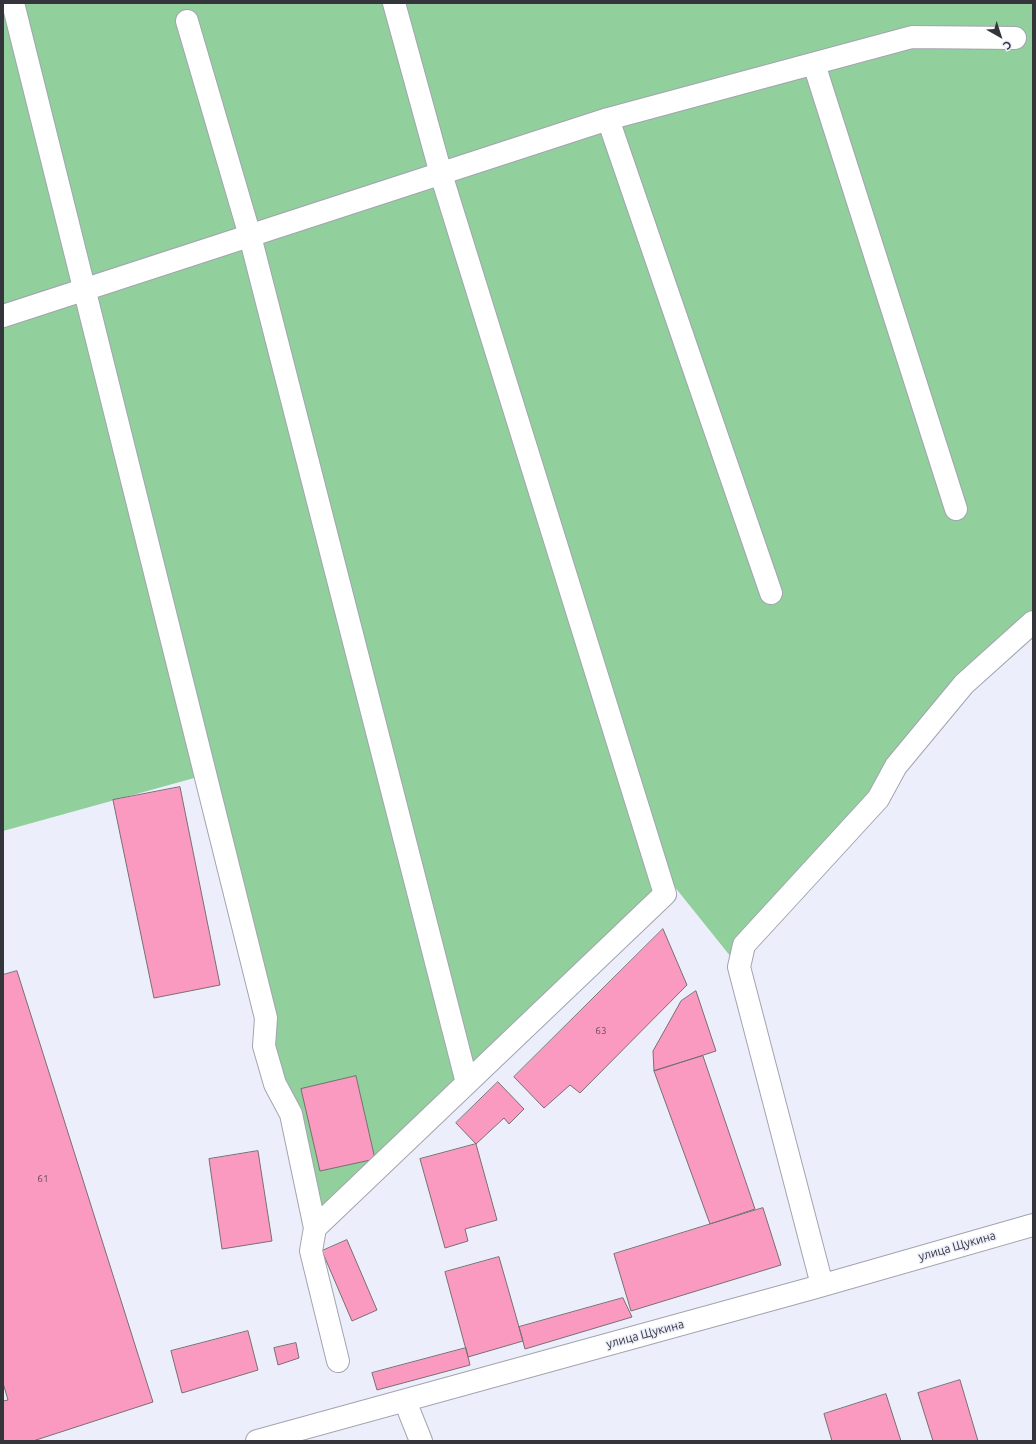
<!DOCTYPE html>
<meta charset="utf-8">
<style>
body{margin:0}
#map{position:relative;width:1036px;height:1444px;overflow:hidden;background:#eceffb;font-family:Ubuntu,sans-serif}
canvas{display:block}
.frame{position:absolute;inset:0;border:4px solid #34353a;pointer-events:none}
.north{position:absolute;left:980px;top:16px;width:40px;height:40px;-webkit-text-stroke:3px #eceffb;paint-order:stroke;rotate:141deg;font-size:11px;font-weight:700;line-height:16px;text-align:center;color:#34353a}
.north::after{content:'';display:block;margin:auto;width:14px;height:18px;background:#34353a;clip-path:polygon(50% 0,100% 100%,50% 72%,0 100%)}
</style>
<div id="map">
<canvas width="1036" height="1444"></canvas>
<div class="frame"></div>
<div class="north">С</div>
</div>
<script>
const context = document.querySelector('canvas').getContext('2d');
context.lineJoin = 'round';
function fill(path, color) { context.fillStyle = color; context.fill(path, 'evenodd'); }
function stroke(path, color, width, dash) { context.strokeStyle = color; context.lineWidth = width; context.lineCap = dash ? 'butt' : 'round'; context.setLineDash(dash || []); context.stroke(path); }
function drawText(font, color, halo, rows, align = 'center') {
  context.font = font + ' Ubuntu,sans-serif'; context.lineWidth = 3; context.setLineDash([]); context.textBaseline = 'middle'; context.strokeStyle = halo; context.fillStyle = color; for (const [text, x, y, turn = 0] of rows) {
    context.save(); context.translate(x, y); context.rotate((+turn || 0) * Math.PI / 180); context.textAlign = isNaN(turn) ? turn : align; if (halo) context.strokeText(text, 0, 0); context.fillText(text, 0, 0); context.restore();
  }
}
const green = new Path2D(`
 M3,3H1033V622L964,684L739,967L674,886L315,1228L205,775L3,831Z`);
const building = new Path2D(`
 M180,787L220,985L154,998L113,800Z
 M663,929L687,985L580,1093L570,1085L544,1108L514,1077Z
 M17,971L153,1402L33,1441H3V1401L8,1400L3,1383V975Z
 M696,991L716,1051L654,1071L653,1051L681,1001Z
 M703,1056L755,1209L710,1224L654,1071Z
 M356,1076L375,1159L320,1171L301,1089Z
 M498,1082L524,1109L509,1124L504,1118L476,1144L456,1123Z
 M476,1144L497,1220L465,1229L468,1241L445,1248L420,1159Z
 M258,1151L272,1241L222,1249L209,1159Z
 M763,1208L781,1265L631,1311L614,1254Z
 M347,1240L377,1310L352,1321L322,1251Z
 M499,1257L523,1341L468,1357L445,1272Z
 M623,1298L632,1317L525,1349L519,1327Z
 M248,1331L258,1370L182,1393L171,1351Z
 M296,1343L299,1358L278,1365L274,1348Z
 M466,1348L470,1365L377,1390L372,1373Z
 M960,1380L978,1441H933L918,1393Z
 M886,1394L901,1441H832L824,1414Z`);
const minor = new Path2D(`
 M13,3L266,1018L264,1046L275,1084L291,1114L315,1228L311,1251L338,1361
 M187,21L250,236L467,1083
 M814,64L956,509
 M608,119L771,593
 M3,316L608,119L912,37L1015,38
 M315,1228L665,894L441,174L394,3
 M822,1285L739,967L744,945L878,799L896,766L964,684L1033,622
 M405,1401L421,1441
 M257,1441L813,1288L1033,1225`);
const numberNames = [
 ["63",601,1031],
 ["61",43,1179]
];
const streetNames = [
 ["улица Щукина",957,1246,-16],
 ["улица Щукина",645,1334,-15]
];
fill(green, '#91cf9d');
fill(building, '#fa9ac1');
stroke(building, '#7a6e72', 1);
stroke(minor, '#a2a4af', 24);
stroke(minor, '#fff', 22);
drawText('10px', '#664e5c', null, numberNames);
drawText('12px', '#34353a', '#eceffb', streetNames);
</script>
